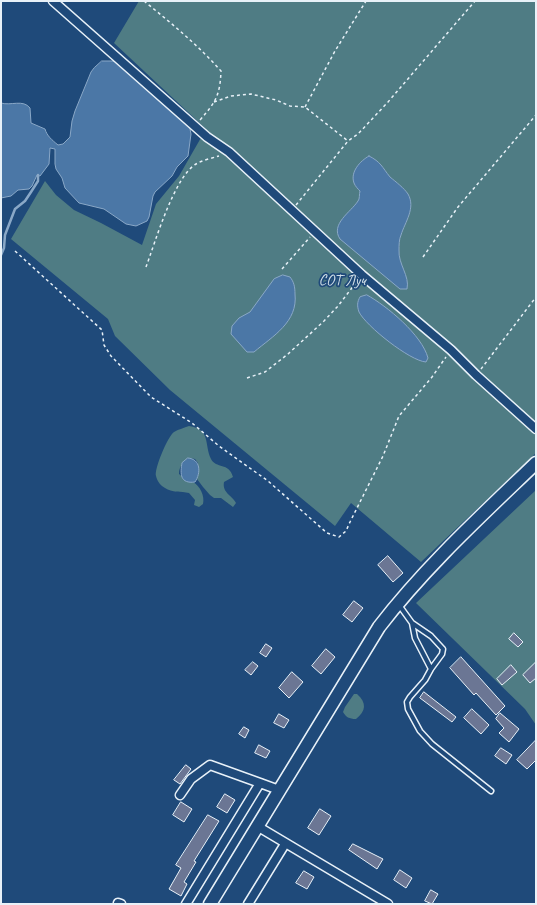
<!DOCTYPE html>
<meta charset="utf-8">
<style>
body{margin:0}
#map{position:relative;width:537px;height:905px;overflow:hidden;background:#1f4a7a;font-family:Caveat,sans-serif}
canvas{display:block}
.frame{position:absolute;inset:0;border:2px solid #e8f1f8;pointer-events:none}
</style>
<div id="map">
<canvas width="537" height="905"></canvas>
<div class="frame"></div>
</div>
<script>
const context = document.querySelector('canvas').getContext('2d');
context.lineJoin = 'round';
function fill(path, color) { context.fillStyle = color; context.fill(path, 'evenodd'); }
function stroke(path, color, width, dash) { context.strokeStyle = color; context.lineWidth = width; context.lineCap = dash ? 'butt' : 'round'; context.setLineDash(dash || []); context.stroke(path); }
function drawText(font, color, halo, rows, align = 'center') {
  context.font = font + ' Caveat,sans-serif'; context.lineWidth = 3.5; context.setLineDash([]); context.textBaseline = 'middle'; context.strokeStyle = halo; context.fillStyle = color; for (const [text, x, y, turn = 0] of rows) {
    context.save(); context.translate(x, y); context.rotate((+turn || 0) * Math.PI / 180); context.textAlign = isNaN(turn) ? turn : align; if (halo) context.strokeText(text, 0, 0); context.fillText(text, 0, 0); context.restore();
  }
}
const green = new Path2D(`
 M139,1H536V453L421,562L351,503L335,526L170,390L115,336L108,319L11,239L45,181L56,195L74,210L101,223L142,245L156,204L179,176L206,129L114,43Z
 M189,426C211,429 204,444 211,459C216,469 229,462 233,477L224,482C222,493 232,495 236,503L233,507L221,498H214L210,495L203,487L197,479L198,463L195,459L190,458C184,463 179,465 179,474C183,478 187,479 193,482C200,486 205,496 203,504L199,507L194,505L195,500L189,493C181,491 172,493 165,488C161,486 157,481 156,476C154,469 168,436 174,432C179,429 184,428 189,426Z
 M536,490V725L525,709L416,603Z
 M354,694H357C367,703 366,711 356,719C349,719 346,717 343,712L345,707Z`);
const water = new Path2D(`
 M102,61H117L189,124L191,134L188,156L177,167L172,176L155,192L153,196L149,217L147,221L136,226L126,224L104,209L79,203L65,188L62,178L56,169L55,164V149L50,148L49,164L40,176L37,175L32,186L29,189L18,190L11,196L1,198V103C11,106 23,99 30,108L31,123L45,129C47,136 52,140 58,145L63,144L70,137L72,121L75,111L91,72L94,68Z
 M369,156C381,162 382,167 390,177C396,182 404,188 408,194C416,208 405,222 401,235C399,239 399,246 399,250C398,264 410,276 407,289H400L340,239C330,224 351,212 358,201C360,199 359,194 360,191C358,189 355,186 354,183C350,172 360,161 369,156Z
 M283,275L290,277C294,282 295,287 295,294C298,322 273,336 254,352H247L231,334L232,326L239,318L250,312L274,279Z
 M367,295C387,306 422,335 428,358L426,362C410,361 366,326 359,312C357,306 357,302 360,297Z
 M188,458C201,459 201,473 195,482C180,484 180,474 182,463Z`);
const stream = new Path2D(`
 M1,255L4,248L5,235L15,209L25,201L31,192L38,181V175`);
const building = new Path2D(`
 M388,556L403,573L393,582L378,565Z
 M354,601L363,608L352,622L343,615Z
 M514,633L523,642L518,647L509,639Z
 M266,644L272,648L266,657L260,653Z
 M326,649L335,657L321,674L312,666Z
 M461,657L505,706L496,715L476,693L474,695L450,668Z
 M253,662L258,666L251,675L245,670Z
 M536,662V678L530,683L523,675Z
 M511,665L517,672L502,685L497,679Z
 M292,672L303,682L289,698L279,688Z
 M424,692L456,717L452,722L420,698Z
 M472,709L489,725L481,734L464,718Z
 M500,713L519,729L509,742L499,733L504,728L496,719Z
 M279,714L289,720L284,728L274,723Z
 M244,727L249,730L245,738L239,734Z
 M536,740V760L527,769L517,760Z
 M259,745L270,751L266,758L255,753Z
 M501,748L512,755L506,764L495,756Z
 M186,765L191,769L180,784L174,780Z
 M225,794L235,800L227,813L217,807Z
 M181,802L192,809L184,822L173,815Z
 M320,809L331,816L319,835L308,828Z
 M208,815L219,821L194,861L196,862L184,882L187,884L181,896L169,889L181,868L176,865Z
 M353,844L383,859L377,869L349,850Z
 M400,870L412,878L406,888L394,880Z
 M304,871L314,877L307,889L296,883Z
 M431,890L438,894L432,904L425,901Z`);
const path = new Path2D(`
 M144,1C171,23 198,45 221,71C220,95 216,102 200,120
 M214,102L231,96L251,94L276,100L290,106L305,107L348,141
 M305,107L335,51L366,1
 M296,205L348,141L358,134L388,102L475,1
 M15,251L102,330L104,345L111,356L151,397L192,423L219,446L268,481L327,533L339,537L346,531L350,522L383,456L399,416L432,377L446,357
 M423,257L458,207L536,115
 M146,267C155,243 174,177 196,164C203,160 212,158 219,156
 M282,269L310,237
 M481,369L536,297
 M247,378L265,372L288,354L324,321L338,306L358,280`);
const service = new Path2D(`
 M399,605L412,623L431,636L443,649L442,654L431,669
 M412,623L415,638L431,669L425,680L410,697L407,702L408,709L420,731L432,744L491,791`);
const minor = new Path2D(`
 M53,1L207,137L229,152L362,275L451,350L476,375L536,429
 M180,795L191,779L210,765L260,783
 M257,826L388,904
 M118,903L121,904
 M186,904L260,783L279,790
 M248,904L285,844`);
const primary = new Path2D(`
 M210,904L379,627C425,567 482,515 536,463`);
const parkNames = [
 ["СОТ Луч",342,281]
];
fill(green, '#4f7c84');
fill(water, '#4b77a6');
stroke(water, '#8aa8c7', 1);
stroke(stream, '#8aa8c7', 2.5);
fill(building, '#6b7694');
stroke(building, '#e8f1f8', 1);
stroke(service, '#e8f1f8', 7);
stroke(minor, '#e8f1f8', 11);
stroke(primary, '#e8f1f8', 15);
stroke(path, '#e8f1f8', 1.5, [3, 3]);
stroke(service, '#1f4a7a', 4);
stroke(minor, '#1f4a7a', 8);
stroke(primary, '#1f4a7a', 12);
drawText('16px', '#d1dfe7', '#1f4a7a', parkNames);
</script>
